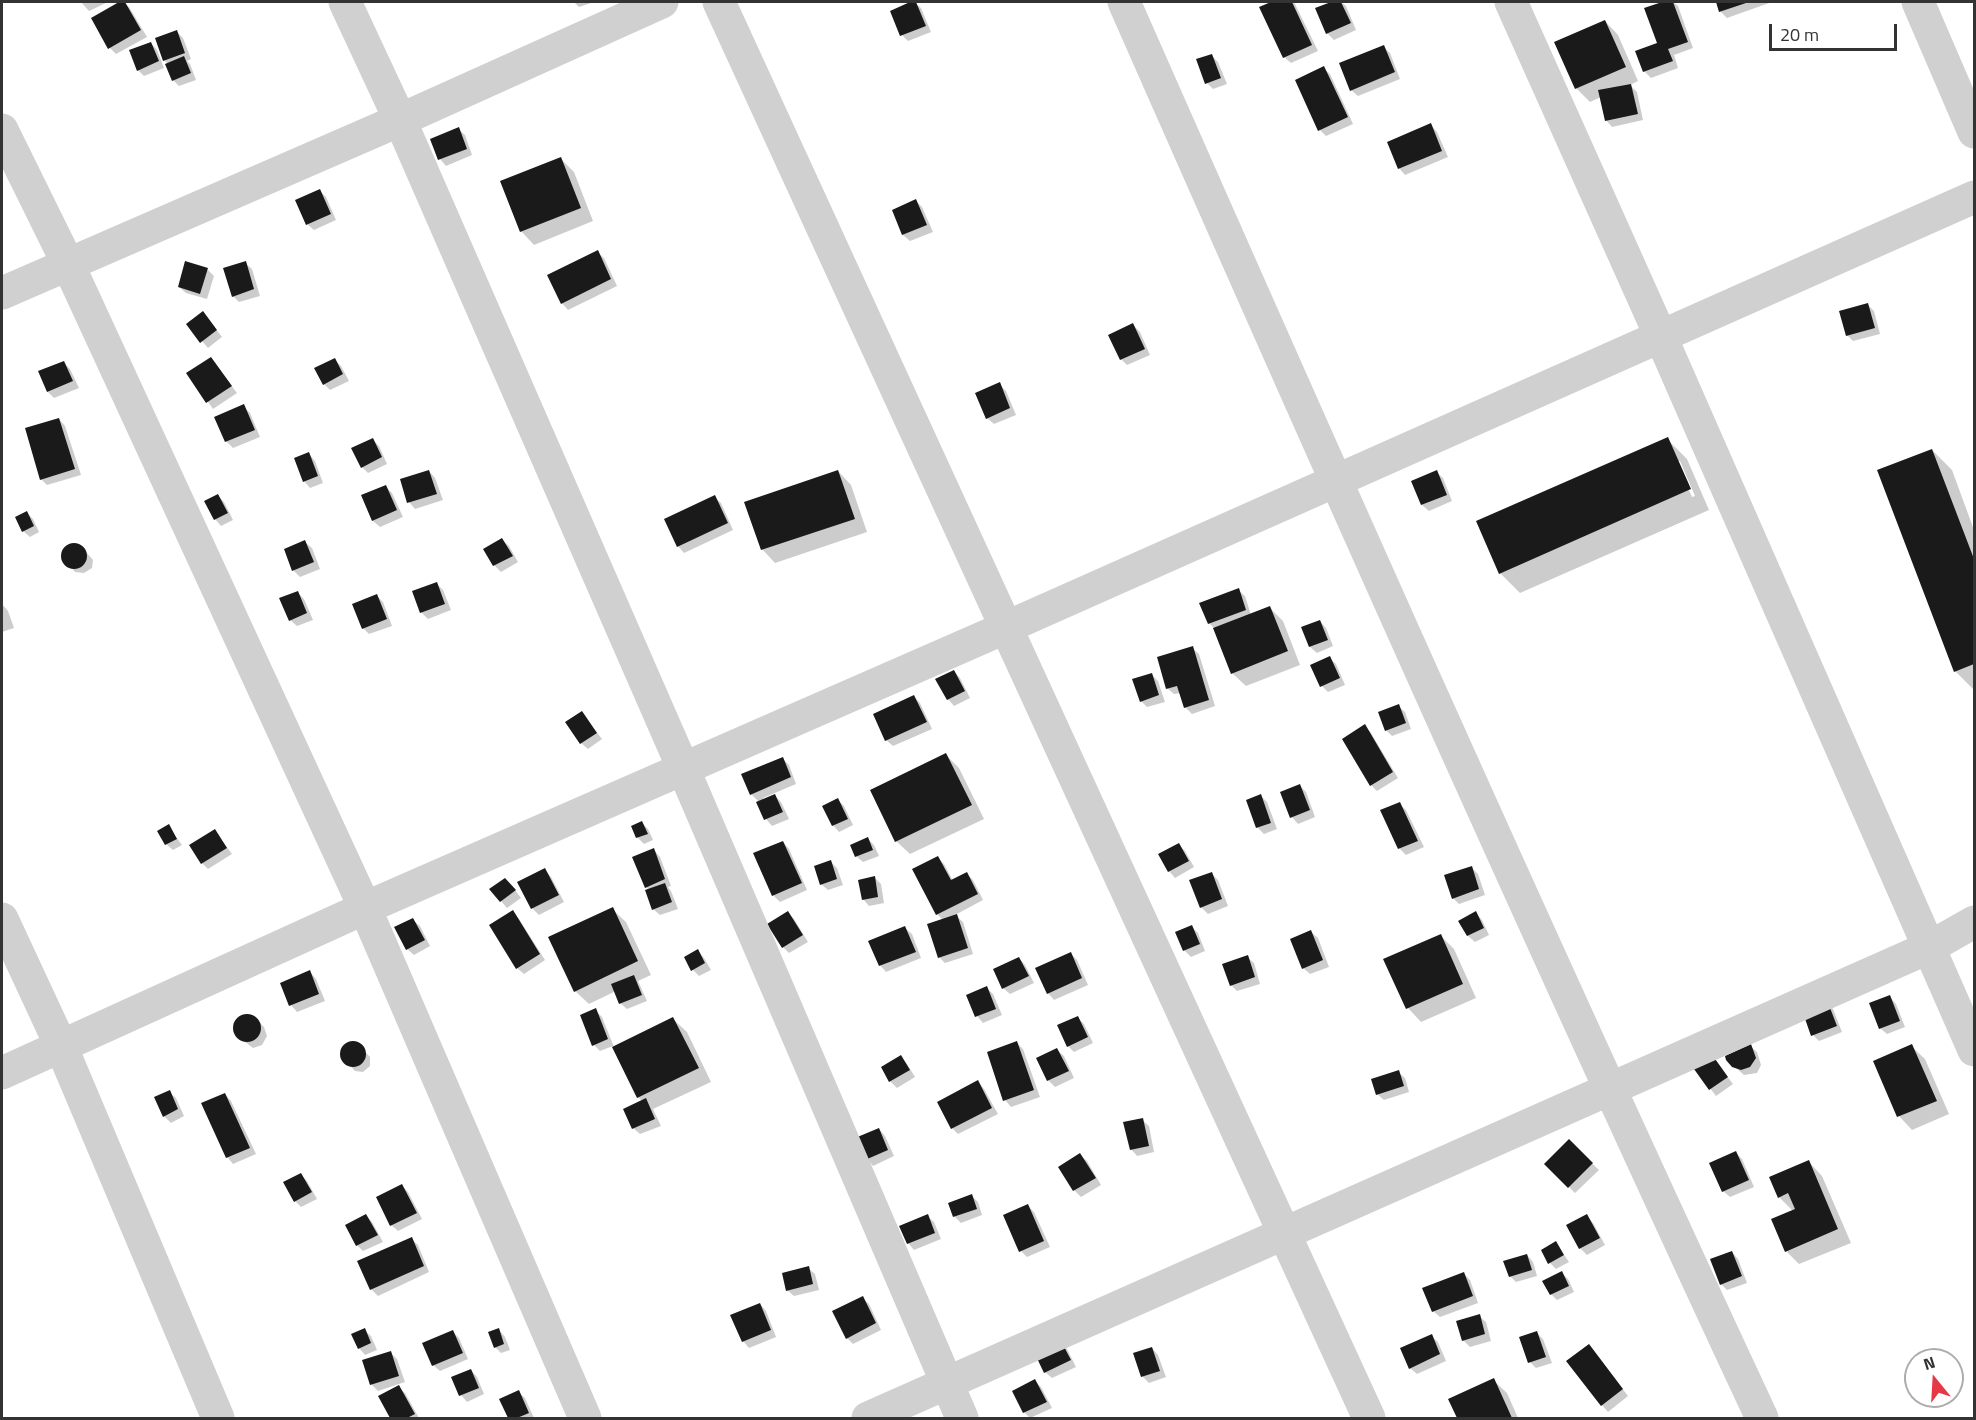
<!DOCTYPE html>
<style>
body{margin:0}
#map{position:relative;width:1976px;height:1420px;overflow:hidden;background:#fff;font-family:"Titillium Web",sans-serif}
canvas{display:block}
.frame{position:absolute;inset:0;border:3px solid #333;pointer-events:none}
.north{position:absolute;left:1904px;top:1348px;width:60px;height:60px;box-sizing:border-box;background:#fff;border:2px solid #adadad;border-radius:50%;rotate:342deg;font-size:16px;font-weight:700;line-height:24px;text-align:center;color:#333}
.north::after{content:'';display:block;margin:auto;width:21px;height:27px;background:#e63946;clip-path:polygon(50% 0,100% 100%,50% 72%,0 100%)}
.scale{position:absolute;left:1769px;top:24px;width:128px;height:27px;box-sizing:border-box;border:3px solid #333;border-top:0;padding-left:8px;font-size:18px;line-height:21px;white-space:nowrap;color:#333;-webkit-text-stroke:4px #fff;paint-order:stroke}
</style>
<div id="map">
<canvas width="1976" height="1420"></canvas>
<div class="frame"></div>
<div class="north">N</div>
<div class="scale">20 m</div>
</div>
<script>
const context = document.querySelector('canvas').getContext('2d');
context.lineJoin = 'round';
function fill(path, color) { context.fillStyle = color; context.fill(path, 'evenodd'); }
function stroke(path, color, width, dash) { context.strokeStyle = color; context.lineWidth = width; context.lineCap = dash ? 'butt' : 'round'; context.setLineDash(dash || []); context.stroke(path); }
const shadow = new Path2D(`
 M81,2H106V3L89,11Z
 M123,2L129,7L147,37L116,54L110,48L93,18Z
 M574,2H594L579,7Z
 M914,2L921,8L931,32L908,41L902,35L892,11Z
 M1275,2H1294L1318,51L1291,63L1284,57L1261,8Z
 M1335,2H1341L1346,6L1356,30L1334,40L1327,33L1317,9Z
 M1667,2H1673L1678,6L1693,48L1674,55L1678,68L1651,78L1644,71L1659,44L1646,9Z
 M1717,2H1772L1727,18L1720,11Z
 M1605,21L1618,35L1638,81L1630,85L1637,92L1643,120L1612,127L1606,120L1601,97L1590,102L1576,88Z
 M177,32L183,38L191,59L187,61L190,64L196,80L179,86L173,80L168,64L164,60Z
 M151,43L157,50L164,68L144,76L138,70Z
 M1383,47L1390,53L1400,79L1358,96L1351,90Z
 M1211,55L1218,62L1227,84L1213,89L1207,83Z
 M1323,68L1330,74L1353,124L1326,136L1320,130Z
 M1431,125L1437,132L1448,157L1405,175L1399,168Z
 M458,129L465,135L472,155L446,166L440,159L432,139Z
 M560,158L574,172L593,221L534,245L521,231Z
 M320,191L326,197L336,220L314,230L307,224Z
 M916,201L922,207L933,232L910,241L903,235L894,211Z
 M597,252L604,258L617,286L568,310L562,303Z
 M245,263L252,269L260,296L239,302L233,296Z
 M208,270L214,276L207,299L186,293L179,287Z
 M1868,305L1874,311L1880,334L1853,341L1847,335Z
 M209,320L222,337L208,348L188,324Z
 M1133,325L1140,332L1150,355L1127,365L1121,359Z
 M211,358L237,393L213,409L188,373Z
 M335,360L341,366L349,381L330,390L324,384Z
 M64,363L70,369L79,388L54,398L48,392Z
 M999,384L1006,391L1016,415L994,424L987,418Z
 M243,406L250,413L260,437L233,448L226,441Z
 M59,419L65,426L81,475L47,485L41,479Z
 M1667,439L1687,459L1709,510L1520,593L1500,573ZM1676,461H1680L1695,496L1692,497Z
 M373,440L379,446L387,464L368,473L362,467Z
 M1932,450L1952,470L1974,530V690L1955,671Z
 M309,454L315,461L323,483L310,488L304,481Z
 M429,471L435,478L443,500L415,509L409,502Z
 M838,471L851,485L867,532L775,563L762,549Z
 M1436,472L1443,478L1452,501L1429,511L1422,505L1413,482Z
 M386,487L392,493L403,517L380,527L373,521L363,496Z
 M218,496L224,502L233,520L221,526L215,519L206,502Z
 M714,497L721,503L733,530L684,553L678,546Z
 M27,513L33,519L39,532L30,537L23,531Z
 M502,540L509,546L518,562L501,572L494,565L485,549Z
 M305,542L312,548L320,569L300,577L293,570Z
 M72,545L81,546L93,560L92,568L84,573L75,572L63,558L64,550Z
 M436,583L443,590L451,610L428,619L422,613L414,592Z
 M1238,590L1245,596L1251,615L1270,608L1283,621L1300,665L1246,686L1232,673L1216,630L1209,623Z
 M297,592L304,599L313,620L297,626L290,620Z
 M377,596L383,602L392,626L369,634L363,628Z
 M2,604L8,611L14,628L2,632Z
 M1320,621L1326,628L1333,646L1317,653L1310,647L1303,628Z
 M1192,648L1199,654L1215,706L1192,714L1185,707L1181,693L1174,694L1167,688Z
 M1329,658L1336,664L1345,685L1328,692L1322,686Z
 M954,671L960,678L970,698L954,706L948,699Z
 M1152,675L1158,681L1165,702L1147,707L1141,701Z
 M914,697L920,703L932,729L893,746L886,740Z
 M1398,706L1405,712L1411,729L1392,736L1386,730Z
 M582,713L602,739L588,749L581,743Z
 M1365,726L1371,733L1398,778L1377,791L1371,785Z
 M946,755L959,768L984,819L910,854L896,841Z
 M783,759L789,765L796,784L763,798L764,800L775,796L781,802L789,819L772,826L766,819L759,802L751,794Z
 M1300,786L1306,792L1315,817L1298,824L1292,817Z
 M1261,796L1267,802L1277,829L1264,834L1258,828L1248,801Z
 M838,800L844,806L853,825L839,832L833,825Z
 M1399,804L1406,810L1424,847L1406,855L1400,849L1382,811Z
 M642,823L648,829L653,840L644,844L637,837Z
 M168,826L182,845L173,850L166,844Z
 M215,831L232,854L208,869L202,863Z
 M868,839L874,845L879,856L863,862L856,856Z
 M783,842L789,849L807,890L780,902L774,896L755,854Z
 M1178,844L1185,851L1194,867L1175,878L1169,871Z
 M654,850L660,857L671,886L668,887L671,891L678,909L660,915L653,909L649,890L646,887Z
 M938,858L944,864L953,881L967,874L973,880L983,900L955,915L963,922L973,954L945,963L939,957L943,920L937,914Z
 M831,862L837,868L843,885L828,890L821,884Z
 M1472,868L1478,874L1485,895L1459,904L1453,898Z
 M545,870L551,877L564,902L539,915L532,908Z
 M1211,873L1218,880L1228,906L1208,914L1201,907Z
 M875,878L881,884L884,903L869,906L863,899Z
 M512,886L521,898L507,908L501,901Z
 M612,909L626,922L651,975L638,981L647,1001L627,1009L620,1003L616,991L589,1004L575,991Z
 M513,912L519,919L545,960L524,974L517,968Z
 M788,913L794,919L808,942L789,953L783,947Z
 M1476,913L1482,920L1489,935L1475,942L1468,936L1460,921Z
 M413,920L420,926L430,946L414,955L407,949Z
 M1192,927L1198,933L1205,951L1191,957L1184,950Z
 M905,928L912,934L921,958L886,972L880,965Z
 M1311,932L1318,938L1329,967L1310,974L1303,968Z
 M1441,936L1454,949L1476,998L1421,1022L1408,1008L1385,960Z
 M698,951L704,958L711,970L699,976L693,970Z
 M1071,954L1077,960L1088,985L1054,1000L1048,993Z
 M1247,957L1254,963L1260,984L1237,991L1231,985Z
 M1019,958L1025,965L1034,983L1010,994L1003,988Z
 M310,972L316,979L325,1001L297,1012L291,1005Z
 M987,988L993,994L1002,1015L983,1023L977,1016Z
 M1890,997L1896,1004L1905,1027L1887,1034L1880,1028Z
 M1827,1002L1833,1009L1842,1032L1819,1041L1813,1035Z
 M595,1010L602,1017L614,1047L673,1019L687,1032L711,1082L653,1109L661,1126L640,1134L633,1128L643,1102L638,1097L613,1046L600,1051L594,1045Z
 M249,1016L257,1020L264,1027L267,1036L262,1045L253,1048L237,1036L235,1027L239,1018Z
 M1077,1017L1084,1024L1093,1043L1074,1052L1068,1046Z
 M1017,1043L1023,1049L1040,1097L1011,1107L1005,1100Z
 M349,1044H358L370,1057V1066L363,1072L355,1071L342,1057L343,1049Z
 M1750,1046L1757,1052L1761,1065L1757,1073L1744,1075L1735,1067Z
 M1911,1046L1925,1059L1949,1114L1912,1130L1899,1116Z
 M1057,1050L1064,1056L1074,1078L1055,1087L1048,1080Z
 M901,1057L907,1064L915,1077L897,1088L890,1081L883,1068Z
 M1713,1058L1733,1084L1716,1096L1696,1070Z
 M1398,1072L1405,1078L1409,1092L1384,1100L1377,1094Z
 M978,1082L984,1089L998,1114L958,1134L952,1128Z
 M169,1092L176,1098L184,1116L171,1123L164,1116L156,1098Z
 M225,1094L231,1101L256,1154L233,1164L227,1157Z
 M1142,1120L1149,1126L1154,1152L1137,1156L1131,1149Z
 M879,1129L885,1136L894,1156L873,1166L867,1159Z
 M1569,1141L1599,1170L1575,1193L1546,1164Z
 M1736,1153L1742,1159L1754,1187L1730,1197L1723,1191Z
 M1080,1155L1087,1161L1101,1185L1081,1197L1074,1190L1060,1167Z
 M1809,1162L1822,1176L1851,1243L1799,1264L1786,1251L1793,1211L1779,1197Z
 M301,1175L307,1181L317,1199L301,1207L295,1201Z
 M402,1186L408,1192L422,1219L398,1231L391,1225Z
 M972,1196L978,1202L982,1215L961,1223L954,1216Z
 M1028,1206L1034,1212L1050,1247L1027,1257L1021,1251Z
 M366,1215L372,1222L383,1242L363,1251L357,1245Z
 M927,1216L934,1222L941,1239L914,1250L908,1243Z
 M1586,1216L1593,1223L1605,1245L1587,1255L1580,1248L1568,1226Z
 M411,1239L418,1245L429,1272L378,1296L371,1289Z
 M1556,1243L1569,1262L1556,1269L1550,1263Z
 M1732,1252L1738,1259L1747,1283L1727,1290L1721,1284Z
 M1527,1255L1533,1262L1537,1276L1516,1282L1510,1276Z
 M808,1268L815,1274L819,1290L794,1296L787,1290Z
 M1562,1273L1568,1279L1574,1292L1557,1300L1551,1294Z
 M1464,1274L1470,1280L1478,1303L1440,1317L1433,1311Z
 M862,1298L869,1304L881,1330L853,1344L847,1338Z
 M760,1304L766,1311L776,1337L749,1348L743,1341Z
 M1479,1316L1486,1322L1491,1341L1470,1347L1463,1340Z
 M364,1330L371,1336L377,1350L365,1355L359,1348Z
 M499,1330L505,1337L510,1350L501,1353L495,1347Z
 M453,1332L459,1338L468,1359L440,1371L433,1365Z
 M1537,1333L1543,1339L1552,1363L1536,1368L1530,1362Z
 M1431,1336L1438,1342L1446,1361L1417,1374L1410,1368Z
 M1066,1347L1076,1367L1052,1378L1045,1372Z
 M1152,1348L1158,1355L1166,1377L1149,1383L1142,1376Z
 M391,1353L397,1359L405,1382L378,1391L371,1384Z
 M1595,1353L1628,1396L1608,1412L1602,1405Z
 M471,1370L477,1377L484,1394L467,1402L461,1395Z
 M1493,1380L1507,1393L1518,1418H1458L1450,1400Z
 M1035,1381L1041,1387L1052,1408L1030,1418L1024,1412Z
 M398,1387L405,1393L419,1418H391L380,1397Z
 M518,1392L525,1398L534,1418H510L501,1399Z`);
const building = new Path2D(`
 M119,2H125L141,30L108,49L91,18Z
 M910,2H916L926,26L900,36L890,11Z
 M1271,2H1292L1312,45L1283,58L1259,7Z
 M1331,2H1341L1351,23L1326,34L1315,8Z
 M1662,2H1673L1688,42L1668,49L1673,61L1643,72L1635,51L1657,43L1644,8Z
 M1716,2H1749L1719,12Z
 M1605,20L1626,67L1575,89L1554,42Z
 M177,30L185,53L163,61L155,38Z
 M151,42L159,61L137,71L129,50Z
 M1384,45L1395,72L1350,91L1339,63Z
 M1212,54L1221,78L1205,84L1196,59Z
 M184,56L191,73L172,81L165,64Z
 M1324,66L1348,117L1318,131L1295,80Z
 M1631,84L1638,114L1605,121L1598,90Z
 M1431,123L1442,151L1398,169L1387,142Z
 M459,127L467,149L438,160L430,139Z
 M561,157L581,208L520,232L500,181Z
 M320,189L331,214L306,225L295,200Z
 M916,199L927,225L902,235L892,210Z
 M598,250L611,279L561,304L547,275Z
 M185,261L208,268L200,294L178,287Z
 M246,261L254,289L232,297L223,268Z
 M1868,303L1875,328L1846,336L1839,311Z
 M203,311L217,330L200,343L186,324Z
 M1133,323L1145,349L1120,360L1108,335Z
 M211,357L232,386L206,403L186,373Z
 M335,358L343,374L323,385L314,368Z
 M64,361L73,381L47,392L38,371Z
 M1000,382L1010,408L986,419L975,393Z
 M244,404L255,430L225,442L214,417Z
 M59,418L75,469L40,480L25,428Z
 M1668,437L1691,489L1499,574L1476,521Z
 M373,438L382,457L361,468L351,448Z
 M1932,449L1974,559V664L1954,672L1877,470Z
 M309,452L318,476L303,482L294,458Z
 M429,470L437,494L407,503L400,479Z
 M838,470L855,519L761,550L744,502Z
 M1437,470L1447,495L1421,505L1411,481Z
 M386,485L397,510L372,521L361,495Z
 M218,494L228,513L214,520L204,501Z
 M715,495L728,523L677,547L664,519Z
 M27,511L34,526L22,532L15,517Z
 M502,538L513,556L493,566L483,549Z
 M305,540L314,562L292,571L284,549Z
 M61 556a13 13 0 1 1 26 0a13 13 0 1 1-26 0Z
 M437,582L445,604L420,613L412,591Z
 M1239,588L1246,610L1208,624L1199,603Z
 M298,591L307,613L289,621L279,598Z
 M377,594L387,619L362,629L352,604Z
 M1270,606L1288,651L1231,674L1213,628Z
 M1320,620L1328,640L1309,647L1301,627Z
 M1193,646L1209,700L1184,708L1177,686L1166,689L1157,657Z
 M1330,656L1340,678L1320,687L1310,665Z
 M954,670L965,691L947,700L935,679Z
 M1152,673L1159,695L1140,702L1132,679Z
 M914,695L927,722L885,741L873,714Z
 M1399,704L1406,723L1385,731L1378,712Z
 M582,711L597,733L580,744L565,722Z
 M1365,724L1393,772L1370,786L1342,739Z
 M946,753L972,805L895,842L870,790Z
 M783,757L791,777L750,795L741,774Z
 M1300,784L1310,810L1290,818L1280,792Z
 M775,794L783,812L764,820L756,802Z
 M1261,794L1271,823L1256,828L1246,800Z
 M838,798L848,819L832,826L822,806Z
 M1400,802L1418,841L1398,849L1380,810Z
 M642,821L648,834L636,838L631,826Z
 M169,824L177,839L165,845L157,831Z
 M215,829L227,848L201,864L189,845Z
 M868,837L873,850L855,857L850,845Z
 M783,841L802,883L772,896L753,853Z
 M1179,843L1189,861L1168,872L1158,854Z
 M654,848L665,879L645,888L632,857Z
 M938,856L951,880L967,872L978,894L936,915L912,869Z
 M831,860L837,879L820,885L814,866Z
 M1472,866L1479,889L1452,899L1444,875Z
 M545,868L559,895L531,909L517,882Z
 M1212,872L1222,899L1200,908L1189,880Z
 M875,876L878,897L862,900L858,880Z
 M505,878L516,890L500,902L489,889Z
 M665,883L672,902L652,910L645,890Z
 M613,907L638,961L574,992L548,937Z
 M513,910L540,954L516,969L489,925Z
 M788,911L803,935L782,948L767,924Z
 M1476,911L1484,928L1467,936L1458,921Z
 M957,914L968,948L938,958L927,924Z
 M413,918L425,940L406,950L394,927Z
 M1192,925L1200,944L1183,951L1175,932Z
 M905,926L916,952L879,966L868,941Z
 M1311,930L1323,960L1302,969L1290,939Z
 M1441,934L1463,984L1406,1009L1383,959Z
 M698,949L705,963L691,971L684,957Z
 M1071,952L1082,978L1047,994L1035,968Z
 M1248,955L1255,977L1230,986L1222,964Z
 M1019,957L1029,976L1002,989L993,969Z
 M310,970L319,994L289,1006L280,983Z
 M634,975L642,995L619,1004L611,984Z
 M987,986L996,1009L975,1017L966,995Z
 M1890,995L1900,1021L1879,1029L1869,1003Z
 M1827,1000L1837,1026L1811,1036L1802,1010Z
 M596,1008L608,1039L592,1046L580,1015Z
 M233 1028a14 14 0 1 1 28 0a14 14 0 1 1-28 0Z
 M1078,1016L1088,1037L1067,1047L1057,1025Z
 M673,1017L699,1068L637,1098L612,1047Z
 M1017,1041L1034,1090L1003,1101L987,1052Z
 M340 1054a13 13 0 1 1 26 0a13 13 0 1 1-26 0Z
 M1751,1044L1756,1058L1750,1067L1741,1070L1732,1067L1726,1060L1725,1056Z
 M1912,1044L1937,1101L1897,1117L1873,1061Z
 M1057,1048L1069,1071L1047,1081L1036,1058Z
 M901,1055L910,1070L889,1082L881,1067Z
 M1713,1056L1728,1077L1709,1090L1694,1069Z
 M1399,1070L1404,1086L1376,1095L1371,1079Z
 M978,1080L992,1108L951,1129L937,1102Z
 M170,1090L178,1109L163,1117L154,1097Z
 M225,1093L250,1148L226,1158L201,1103Z
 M646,1098L655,1119L632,1129L623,1109Z
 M1143,1118L1149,1146L1130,1150L1123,1122Z
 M879,1128L888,1150L865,1160L855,1138Z
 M1569,1139L1593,1163L1568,1188L1544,1164Z
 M1736,1151L1749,1180L1722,1192L1709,1163Z
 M1080,1153L1096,1178L1073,1191L1058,1167Z
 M1809,1160L1838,1229L1785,1252L1771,1219L1795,1209L1788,1193L1778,1198L1769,1177Z
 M301,1173L312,1192L294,1202L283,1182Z
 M402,1184L417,1213L390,1226L376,1197Z
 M972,1194L977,1209L953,1217L948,1203Z
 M1028,1204L1044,1241L1019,1252L1003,1215Z
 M366,1214L378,1235L356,1246L345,1225Z
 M928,1214L935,1233L907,1244L899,1226Z
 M1587,1214L1600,1238L1579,1249L1566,1225Z
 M412,1237L424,1266L370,1290L357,1261Z
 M1556,1241L1564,1255L1548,1264L1541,1250Z
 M1732,1251L1742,1276L1720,1285L1710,1259Z
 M1527,1254L1532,1270L1509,1277L1503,1261Z
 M809,1266L813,1284L786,1291L782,1273Z
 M1562,1271L1569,1286L1550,1295L1542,1281Z
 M1464,1272L1473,1296L1432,1312L1422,1288Z
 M863,1296L876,1323L846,1339L832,1311Z
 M760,1303L771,1330L742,1342L730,1315Z
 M1480,1314L1485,1334L1462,1341L1456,1321Z
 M365,1328L371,1343L358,1349L351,1334Z
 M499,1328L504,1344L494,1348L488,1332Z
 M453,1330L463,1353L432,1366L422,1343Z
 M1537,1331L1546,1357L1528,1363L1519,1337Z
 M1432,1334L1440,1354L1409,1369L1400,1348Z
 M1060,1339L1071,1360L1044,1373L1034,1352Z
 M1589,1344L1623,1389L1601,1406L1566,1361Z
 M1152,1347L1160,1371L1141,1377L1133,1353Z
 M391,1351L399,1376L370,1385L362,1360Z
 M471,1369L479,1388L459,1396L451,1377Z
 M1494,1378L1512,1418H1457L1448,1399Z
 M1035,1379L1047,1402L1023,1413L1012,1391Z
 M399,1385L415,1414L407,1418H390L378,1396Z
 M519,1390L529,1413L517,1418H508L499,1399Z`);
const minor = new Path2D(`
 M345,2L400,120L683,768L962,1418
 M719,2L1369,1418
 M1124,2C1333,476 1543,949 1762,1418
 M1511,2L1661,337L1974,1050
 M1918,2L1974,132
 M2,130L68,264L365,908L585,1418
 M2,293L400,120L662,2
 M2,919L61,1046L218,1418
 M2,1073L365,908L1007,627L1974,197
 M868,1418L1930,947L1974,922`);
fill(shadow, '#0003');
fill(building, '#1a1a1a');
stroke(minor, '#d0d0d0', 33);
</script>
